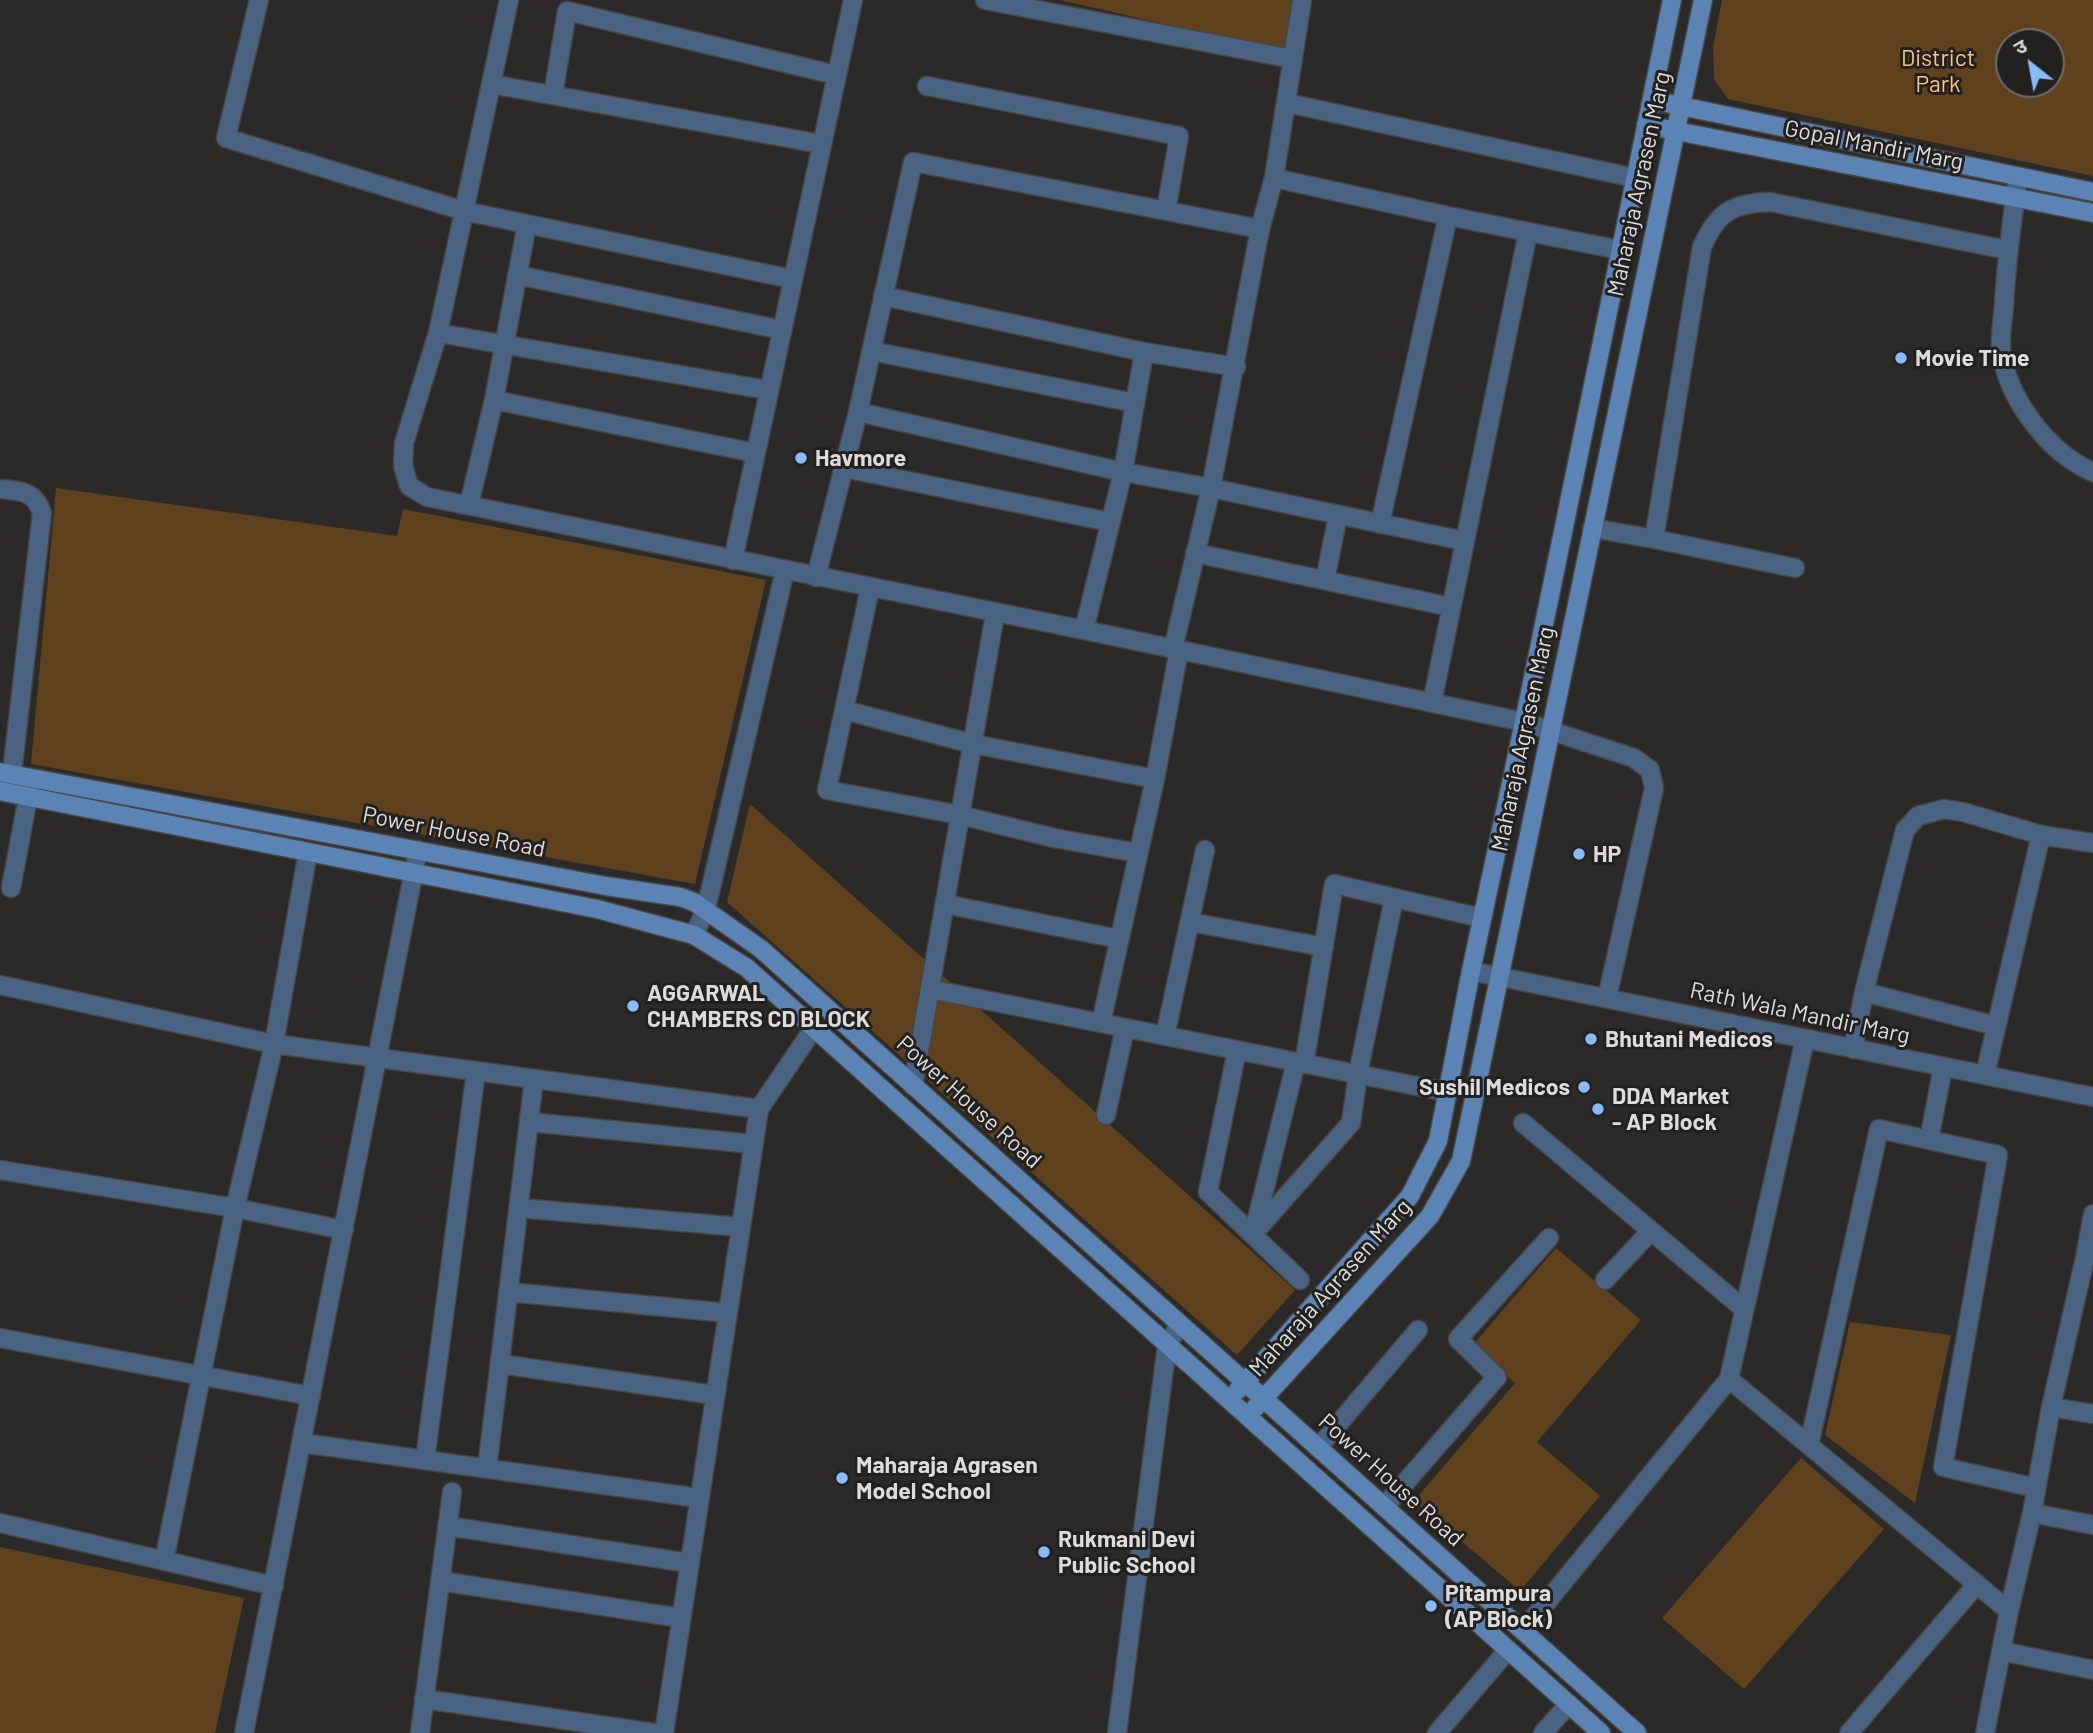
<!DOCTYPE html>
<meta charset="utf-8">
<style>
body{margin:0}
#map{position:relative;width:2093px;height:1733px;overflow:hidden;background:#2c2a28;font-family:Barlow,"Noto Sans Devanagari",sans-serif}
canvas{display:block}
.north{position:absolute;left:1995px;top:28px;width:70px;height:70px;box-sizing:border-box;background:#23211f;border:2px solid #6d6c6a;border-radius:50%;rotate:329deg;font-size:19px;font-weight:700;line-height:28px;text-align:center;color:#dddcdb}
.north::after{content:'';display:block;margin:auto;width:24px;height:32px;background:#87bbfc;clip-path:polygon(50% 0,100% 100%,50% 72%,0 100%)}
</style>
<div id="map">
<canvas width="2093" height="1733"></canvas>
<div class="north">उ</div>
</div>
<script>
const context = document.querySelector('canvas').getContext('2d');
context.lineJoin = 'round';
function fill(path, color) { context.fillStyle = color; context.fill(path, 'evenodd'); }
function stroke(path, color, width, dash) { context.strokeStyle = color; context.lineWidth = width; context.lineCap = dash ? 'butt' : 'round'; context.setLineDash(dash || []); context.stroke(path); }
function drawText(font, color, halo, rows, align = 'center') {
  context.font = font + ' Barlow,sans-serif'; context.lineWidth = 6; context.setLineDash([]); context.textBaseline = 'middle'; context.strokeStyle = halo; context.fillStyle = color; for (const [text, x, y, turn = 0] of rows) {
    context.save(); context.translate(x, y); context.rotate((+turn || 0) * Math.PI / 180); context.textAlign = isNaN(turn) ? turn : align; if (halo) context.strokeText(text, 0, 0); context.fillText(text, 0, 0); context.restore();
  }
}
const green = new Path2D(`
 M1060,0H1300L1291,53Z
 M1722,0H2093V176L1728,99L1714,79L1713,47ZM2009,42H2051V84H2009Z
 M56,488L397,536L403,509L766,580L695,884L31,764Z
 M750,804L1295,1290L1237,1355L727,902Z
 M1556,1248L1641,1320L1537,1442L1600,1496L1520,1591L1414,1501L1515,1383L1472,1346Z
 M1850,1322L1951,1335L1915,1503L1825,1435Z
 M1801,1458L1884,1529L1744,1689L1662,1618Z
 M0,1547L244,1598L215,1733H0Z`);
const street = new Path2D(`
 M259,0L226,138L464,211L792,279
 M509,0L438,333L404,443L403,466L409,486L427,497L1084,630L1524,722L1634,758L1650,770L1654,788L1607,998
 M985,0L1293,59
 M491,84L821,144
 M927,86L1179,136L1166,211
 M553,95L567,11L836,75
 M1287,103L1635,178
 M2018,177C2012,220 2006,262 2004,305C2003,319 2000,334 2001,348C2006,397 2048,453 2093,472
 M1274,178L1448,216L1620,250
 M517,275L782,330
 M883,296L1144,352L1236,367
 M438,333L767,390
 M871,351L1135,403
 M494,400L755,453
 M858,412L1123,472L1211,488L1464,541
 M844,468L1110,522
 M0,489C21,491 35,491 42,513L10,790
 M469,505L494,400L527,224
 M1380,524L1448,216
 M1592,528L1654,539L1702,247C1717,212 1733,203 1770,202L2007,250
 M1654,539L1795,568
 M1195,553L1451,607
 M733,560L853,0
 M816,577L858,412L913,162L1260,229
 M1325,580L1338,515
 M870,588L827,790L960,815L1054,838L1138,853
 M1084,630L1123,472L1144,352
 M1173,649L1211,488L1260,229L1274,178L1302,0
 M1432,703L1528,232
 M844,710L973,744L1155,779
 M11,888L31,781
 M945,904L1119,939
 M1190,922L1324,947
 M694,935L706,909L785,570
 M1471,971L2093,1097
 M0,985L274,1044L759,1109
 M930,989L1447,1092
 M1864,992L1996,1026
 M1101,1023L1155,779L1179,650
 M1165,1036L1205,850
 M1853,1049L1864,992L1905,830L1918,816L1944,809L1963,812L2041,835L2093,843
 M1237,1050L1208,1192L1300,1280
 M1304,1064L1334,884L1482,918
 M1985,1075L2041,835
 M913,1086L995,614
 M1106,1115L1125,1028
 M529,1122L753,1144
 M1523,1123L1744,1309
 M1929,1140L1943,1067
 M0,1170L235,1208L344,1230
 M519,1208L741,1227
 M1254,1231L1296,1062
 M1253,1234L1351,1123L1358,1074L1394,898
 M1605,1280L1651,1231
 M508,1292L728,1313
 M0,1338L311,1396
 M500,1364L715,1395
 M1729,1379L2009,1611
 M2051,1407L2093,1414
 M302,1443L699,1498
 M1809,1445L1879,1129L1998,1155L1943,1467L2036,1488
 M1318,1448L1418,1330
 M425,1460L476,1071
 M487,1469L534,1079
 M1384,1507L1497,1377L1458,1339L1549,1238
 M2032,1513L2093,1525
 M0,1523L274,1586
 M447,1526L689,1563
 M164,1561L235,1208L274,1044L308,852
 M440,1581L681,1618
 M1523,1631L1729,1379L1805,1039
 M2001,1651L2093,1670
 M424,1699L653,1733
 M244,1733L418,850
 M420,1733L452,1492
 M664,1733L759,1109L814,1028
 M1117,1733L1167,1345L1180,1324
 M1437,1733L1508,1650
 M1543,1733L1569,1704
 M1849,1733L1977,1584
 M1985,1733L2009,1611L2032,1513L2051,1407L2085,1258L2093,1214`);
const secondary = new Path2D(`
 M1652,100L2093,192
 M1646,125L2093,213
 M0,772L606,886L680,897L694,902L761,949L1637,1733
 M0,791L597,909L694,935L747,968L1601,1733
 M1238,1390L1410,1196L1438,1141L1471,971L1524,722L1672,0
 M1255,1408L1430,1216L1461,1161L1703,0`);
const markers = [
 [1901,358,7,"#87bbfc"],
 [801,458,7,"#87bbfc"],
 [1579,854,7,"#87bbfc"],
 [633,1006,7,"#87bbfc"],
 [1591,1039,7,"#87bbfc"],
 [1584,1087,7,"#87bbfc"],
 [1598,1109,7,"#87bbfc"],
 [842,1478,7,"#87bbfc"],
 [1044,1552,7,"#87bbfc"],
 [1431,1606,7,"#87bbfc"]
];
const parkNames = [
 ["District",1938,58],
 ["Park",1938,84]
];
const streetNames = [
 ["Gopal Mandir Marg",1874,145,11],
 ["Maharaja Agrasen Marg",1639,184,-78],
 ["Maharaja Agrasen Marg",1523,739,-78],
 ["Power House Road",454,832,11],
 ["Rath Wala Mandir Marg",1800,1013,12],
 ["Power House Road",969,1102,42],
 ["Maharaja Agrasen Marg",1330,1288,-48],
 ["Power House Road",1391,1480,42]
];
const poiNames = [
 ["Movie Time",1915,358],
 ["Havmore",815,458],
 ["HP",1593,854],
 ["AGGARWAL",647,993],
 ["CHAMBERS CD BLOCK",647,1019],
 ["Bhutani Medicos",1605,1039],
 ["Sushil Medicos",1570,1087,"right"],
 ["DDA Market",1612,1096],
 ["- AP Block",1612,1122],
 ["Maharaja Agrasen",856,1465],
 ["Model School",856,1491],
 ["Rukmani Devi",1058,1539],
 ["Public School",1058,1565],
 ["Pitampura",1445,1593],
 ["(AP Block)",1445,1619]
];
fill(green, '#5f421d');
stroke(street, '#484645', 21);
stroke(secondary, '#484645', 21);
stroke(street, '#4b6383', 18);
stroke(secondary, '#5b83b4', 18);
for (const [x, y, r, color] of markers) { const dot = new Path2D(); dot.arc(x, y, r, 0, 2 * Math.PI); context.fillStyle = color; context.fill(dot); stroke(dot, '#23211f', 2.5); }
drawText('23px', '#f9c585', '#23211f', parkNames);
drawText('23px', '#dddcdb', '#23211f', streetNames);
drawText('bold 23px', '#dddcdb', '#23211f', poiNames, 'left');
</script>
